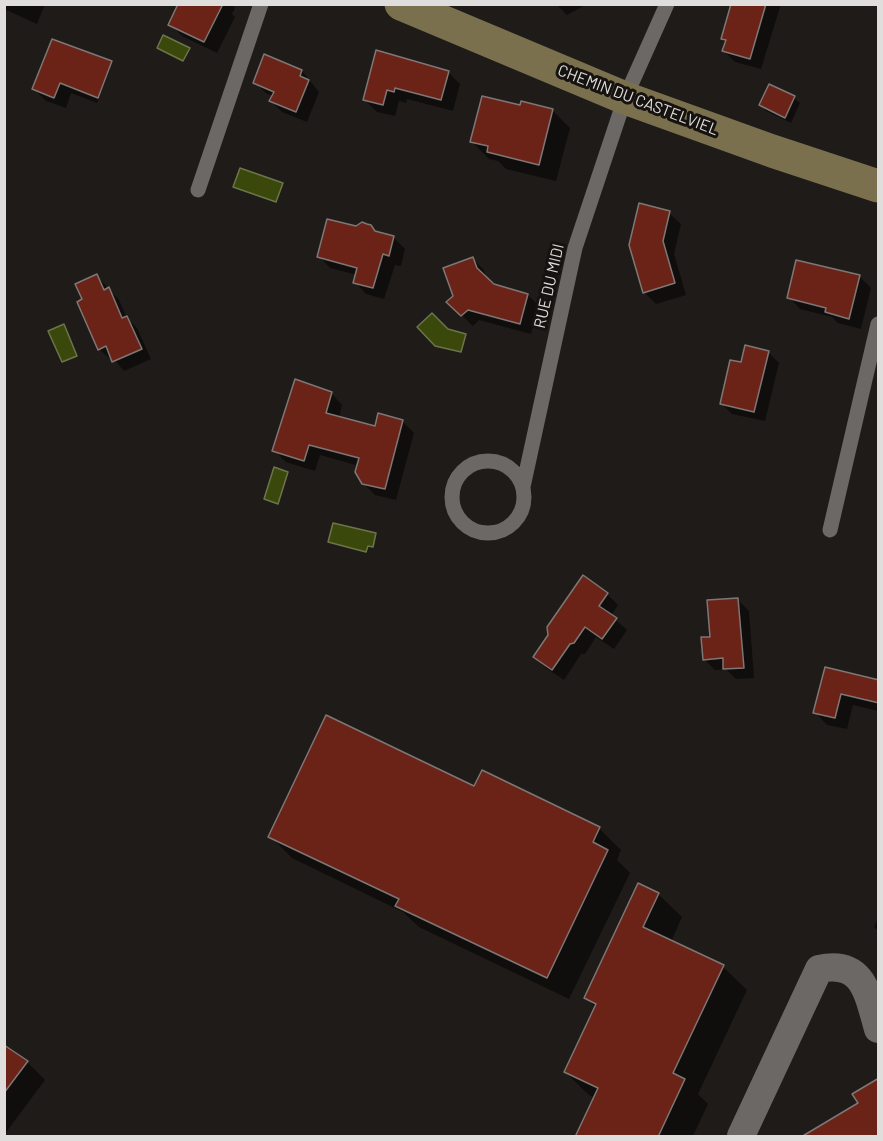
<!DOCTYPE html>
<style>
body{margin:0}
#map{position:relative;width:883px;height:1141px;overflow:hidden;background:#1e1b18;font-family:Barlow,sans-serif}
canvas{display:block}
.frame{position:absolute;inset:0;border:6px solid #e0dedc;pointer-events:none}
</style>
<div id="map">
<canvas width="883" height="1141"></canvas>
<div class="frame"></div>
</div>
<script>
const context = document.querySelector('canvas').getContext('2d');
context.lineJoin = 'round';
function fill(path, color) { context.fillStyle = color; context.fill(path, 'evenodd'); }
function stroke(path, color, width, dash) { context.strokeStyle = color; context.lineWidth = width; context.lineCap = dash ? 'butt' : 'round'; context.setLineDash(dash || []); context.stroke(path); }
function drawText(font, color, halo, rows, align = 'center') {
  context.font = font + ' Barlow,sans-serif'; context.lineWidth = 6; context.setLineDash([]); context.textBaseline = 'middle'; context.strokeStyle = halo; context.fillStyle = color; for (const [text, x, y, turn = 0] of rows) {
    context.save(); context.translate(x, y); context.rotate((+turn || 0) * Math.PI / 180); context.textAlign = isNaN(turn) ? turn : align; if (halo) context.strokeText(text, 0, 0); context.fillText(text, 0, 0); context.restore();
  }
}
const water = new Path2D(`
 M163,35L190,48L183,61L157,48Z
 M240,168L283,183L276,202L233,187Z
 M432,313L448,329L466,334L461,352L435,346L417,327Z
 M64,324L77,356L62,362L48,331Z
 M274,467L288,472L278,504L264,499Z
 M333,523L376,533L373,547L368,546L366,552L328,542Z`);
const shadow = new Path2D(`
 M4,4H45L37,24L4,9Z
 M180,4H231L235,8L232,14L235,17L217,53L182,36L170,24Z
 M556,4H587L567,15Z
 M732,4H778L780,7L761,69L735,62L724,51L727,43L722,38Z
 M377,52L448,72L460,84L453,111L407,99L406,103L399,101L395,116L377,112L365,100Z
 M98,58L110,70L97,103L71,93L66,108L46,101L34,89Z
 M302,71L319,92L307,122L282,112L271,101L274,97L266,93L254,82Z
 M770,86L794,98L800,103L791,123L766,111L761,105Z
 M521,106L553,111L570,128L556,181L506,169L498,161L489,159L472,142Z
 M669,213L681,224L674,254L686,295L656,304L644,292Z
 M370,226L378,234L394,238L405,249L401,266L395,265L384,299L366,294L355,282L357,275L330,268L319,256L356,228Z
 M473,259L484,270L487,279L494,286L528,295L539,306L531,334L479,320L473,326L448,302L454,296Z
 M97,276L119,300L127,318L137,328L151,359L124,371L113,358L110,359L99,349L84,300Z
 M859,276L871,288L861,329L838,323L832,317L800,309L789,297Z
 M768,352L779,363L765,421L732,414L721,403L742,364Z
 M331,393L342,405L339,418L376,427L402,421L414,433L396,500L375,495L363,483L359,466L320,455L315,471L286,462L274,450Z
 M607,594L618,605L611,616L627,630L614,649L596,637L585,654H581L564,680L546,668L535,657Z
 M738,600L749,611L754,678L736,679L726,669L715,670L704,659L711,638Z
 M826,669L878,682V711L853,705L847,729L827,725L815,712Z
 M475,788L599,828L621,850L617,860L630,873L569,999L419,927L403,912L292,858L270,836Z
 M658,894L682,917L671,942L723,967L747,990L698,1094L708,1104L693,1136H576L595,1098L589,1095L565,1072L596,1008L586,998Z
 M878,918V931L874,927Z
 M4,1047L27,1062L45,1080L4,1135Z`);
const building = new Path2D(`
 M178,4H223L204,42L168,25Z
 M731,4H766L750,59L722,51L726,40L721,39Z
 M52,39L112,61L98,98L60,83L54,98L32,89Z
 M376,50L449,71L441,100L395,88L394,92L387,90L383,105L363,100Z
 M264,54L302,70L300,76L309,80L296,112L269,101L274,92L253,83Z
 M769,84L795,96L785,118L759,105Z
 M482,96L520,105L521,101L553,109L539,165L487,152L488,146L470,142Z
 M639,203L670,211L663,241L675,283L643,293L629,245Z
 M327,219L356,226L362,222L367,224L371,225L375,231L394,236L389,256L383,254L373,288L353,283L357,268L317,257Z
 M473,257L477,268L494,284L528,294L520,324L468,310L461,316L446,302L453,296L443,268Z
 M796,260L860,275L849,319L825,312L826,308L787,298Z
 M97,274L104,290L109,287L122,318L127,316L142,349L112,362L106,346L98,350L77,302L82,299L75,284Z
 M745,345L769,351L754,412L720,404L730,360L741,362Z
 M295,379L332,392L326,413L375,426L378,413L403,420L385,489L362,484L355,472L359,458L309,445L304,461L272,451Z
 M583,575L608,593L599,606L617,618L602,639L585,627L574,643L570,644L552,670L533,657L548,635L547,627Z
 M738,598L744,668L723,669V658L703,660L701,637H710L707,600Z
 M825,667L879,680V703L841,694L835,718L813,713Z
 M326,715L474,786L482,770L600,827L593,842L608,850L547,978L395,906L399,899L268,837Z
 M638,883L659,893L643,927L724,965L673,1073L685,1079L658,1137H575L598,1088L564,1072L596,1004L584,998Z
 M4,1045L28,1061L4,1093Z
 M879,1078V1137H801L858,1103L852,1094Z`);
const lane = new Path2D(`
 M198,190L261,4
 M452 497a36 36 0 1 1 72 0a36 36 0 1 1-72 0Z
 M523,487L575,248L625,98L667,4
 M830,530L878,324`);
const street = new Path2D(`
 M741,1136L819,969C864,959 868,995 878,1029`);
const secondary = new Path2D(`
 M401,4L625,98L772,151L878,186`);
const streetNames = [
 ["CHEMIN DU CASTELVIEL",638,100,21],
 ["RUE DU MIDI",549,286,-77]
];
fill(water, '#3a480c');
stroke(water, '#6c754a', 1.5);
fill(shadow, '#0007');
fill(building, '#6b2317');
stroke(building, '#7d7776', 1.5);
stroke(lane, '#6c6865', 15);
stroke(street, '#6c6865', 28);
stroke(secondary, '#7b704e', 33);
drawText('16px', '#e0dedc', '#151210', streetNames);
</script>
